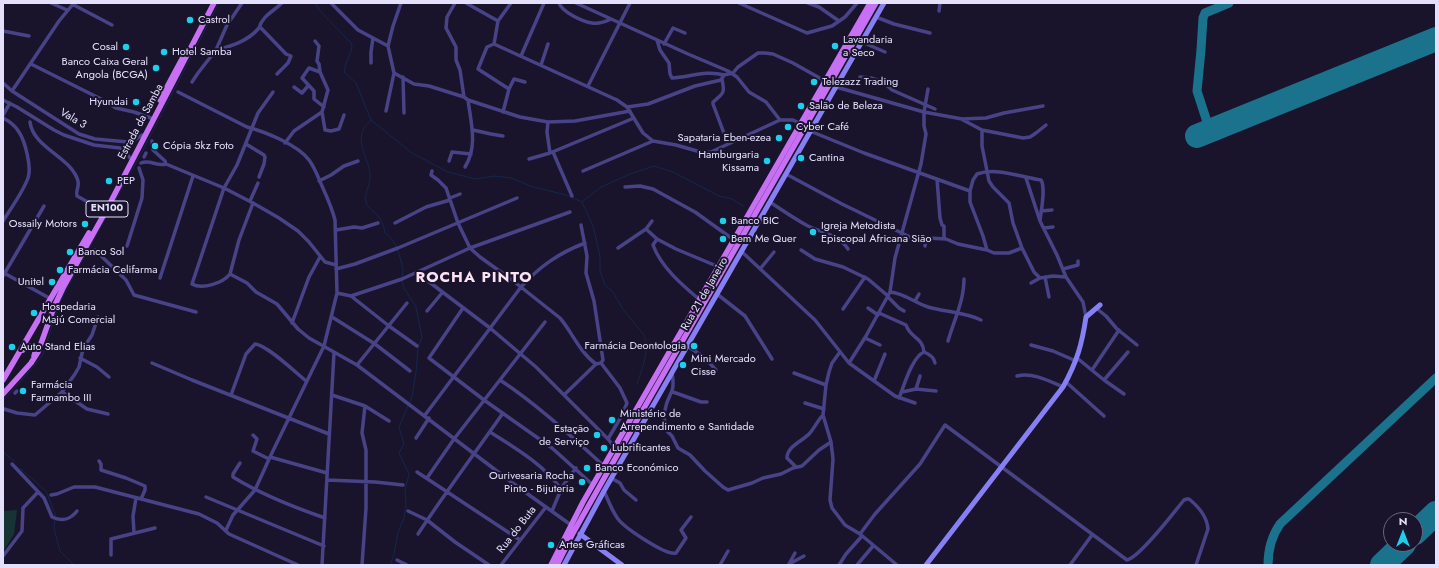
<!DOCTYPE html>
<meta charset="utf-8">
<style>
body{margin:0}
#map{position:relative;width:1439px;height:568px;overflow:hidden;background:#19142b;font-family:Jost,sans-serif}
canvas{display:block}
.frame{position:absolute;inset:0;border:4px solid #e4e0fc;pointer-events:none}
.north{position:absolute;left:1383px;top:512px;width:40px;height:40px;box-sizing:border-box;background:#19142b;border:1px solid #6a667f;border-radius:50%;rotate:0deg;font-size:11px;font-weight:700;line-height:16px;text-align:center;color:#e4e0fc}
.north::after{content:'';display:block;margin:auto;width:14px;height:18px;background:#1ccfec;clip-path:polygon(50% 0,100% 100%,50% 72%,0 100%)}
</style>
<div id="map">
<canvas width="1439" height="568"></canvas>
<div class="frame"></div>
<div class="north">N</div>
</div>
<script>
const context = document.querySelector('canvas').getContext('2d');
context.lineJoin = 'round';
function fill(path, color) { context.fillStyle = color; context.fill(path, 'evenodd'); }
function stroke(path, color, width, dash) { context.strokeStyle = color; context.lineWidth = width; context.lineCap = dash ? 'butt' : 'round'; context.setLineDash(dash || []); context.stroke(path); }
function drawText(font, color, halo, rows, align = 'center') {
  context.font = font + ' Jost,sans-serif'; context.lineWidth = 4; context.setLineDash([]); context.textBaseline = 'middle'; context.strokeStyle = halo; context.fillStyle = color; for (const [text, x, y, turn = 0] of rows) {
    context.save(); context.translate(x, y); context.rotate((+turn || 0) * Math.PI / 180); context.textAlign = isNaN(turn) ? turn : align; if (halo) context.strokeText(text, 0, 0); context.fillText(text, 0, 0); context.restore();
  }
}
const green = new Path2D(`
 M3,502L4,511L17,510L14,534L3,552Z`);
const stream = new Path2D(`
 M315,3L320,11L352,44C352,54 345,62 344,72L356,83L371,120L412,153L448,172L475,179L495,176L511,178L530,186L566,195L582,202L593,226L600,256V271L605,285L613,292L622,308L644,335C650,350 642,369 637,384
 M371,120C369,123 364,126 363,130C356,147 371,161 370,178C370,186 364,193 366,202C368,209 374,211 378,216C382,220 384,227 385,233L391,238L397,247
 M582,202L601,187L630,174L654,166L673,172L719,196L732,199L743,206
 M398,250L403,269L402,278
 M3,401L35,365L43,354L59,304L65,292L142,152L219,3
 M3,452L14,461
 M20,468L46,491L55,514V517
 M55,520L54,528L60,551L74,565
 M390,565L394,554L398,532L404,518L406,504L405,490L409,474L399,453L404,444L399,427L412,397L416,372L418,348L422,337L416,307L404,288L402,281`);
const taxiway = new Path2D(`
 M1210,131L1197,91L1201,50L1203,18L1205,13L1229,3
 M1268,565C1268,549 1271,537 1280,524L1436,378`);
const runway = new Path2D(`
 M1197,136L1436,39
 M1415,533L1436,513
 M1382,565L1404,544`);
const street = new Path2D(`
 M51,3L67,10
 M331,3L358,30L388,46
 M455,3L447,17L446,28L456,47V60L460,70L464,97
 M466,3L498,21L494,44L617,100L627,107L643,133L653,141L676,145L704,153L711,152L780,120H793L801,124
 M559,3C562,12 583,22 592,23C599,24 605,22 611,19
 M576,3L688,54L728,71L737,77L749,92L766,102L780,120
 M739,3L807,33L832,26L845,17L857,3
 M808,3L819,7L839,21
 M72,4L112,25
 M939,11L940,3
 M876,17L894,24L930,33
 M498,21L511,3
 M259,28C262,16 274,11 282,3
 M3,31L29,36
 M657,40L660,50L669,63L670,74L672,78C689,77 707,70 724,75
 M315,41L319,46L317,61L319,64L320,72L328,90L322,112L325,130L331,131L339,129L344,115
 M862,42L885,52
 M494,44L487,47L478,69L509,89
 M664,44L673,28L685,33
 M216,50C232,46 248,41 259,28H261L286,54L291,56L288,63L277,74
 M521,56L544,3
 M371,63V52L373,38
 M31,64L101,99L116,108L134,112L151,118
 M541,65L548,44
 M320,72L309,68L302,78L314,91V99L324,107
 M394,73L414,84L429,86L464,97L468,100L520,117L548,122L575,121L630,111
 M403,77L404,113
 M860,77L871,78L883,82L892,90L935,109
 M722,79C725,93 724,93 713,102V104L728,144
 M192,82L198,73L216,50L227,25L242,3
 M3,83L12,91L79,134L95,139L128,142L133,141L142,135
 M588,86L630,3
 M294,87L302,93L308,86
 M836,87L924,112L962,119L986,118L1004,113L1043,106
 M12,91L59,21L74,3
 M178,92L247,127C266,132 298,145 309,160C315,168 318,177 322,186C327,197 332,208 335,220L337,293L324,346L270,457L255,490L233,515L226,530
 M3,100L17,107L54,130L64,135L94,145L120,148L125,151L130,158
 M627,107L648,104L695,86L721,80L724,75L733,73L738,67L758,53H765L773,54L793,63L825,81
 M386,111L394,73L388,46L393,26L401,3
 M503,112L509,89L514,79L525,82
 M3,115L10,103
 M3,118C9,121 16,127 19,132C25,141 32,168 28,178C23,192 11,208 3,221
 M963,120L982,130L1023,138L1030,137L1036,133L1046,125
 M30,122C33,147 68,156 77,178C81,187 75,189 77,196L102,210
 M548,122L547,132L550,153
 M473,130L491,134L503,136
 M982,130V146L989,181L993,187L1009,203L1013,223L1022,248L1034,272L1040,278L1053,276L1066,277L1083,302L1086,317
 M810,131L864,153L970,191
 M152,141L153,150L165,161L166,164
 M285,143L294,131L322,112
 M246,144L264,155L265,157L264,164L259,177
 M553,152L572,196
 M144,157L146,153
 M529,159L550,153L634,118
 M449,161L452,152L471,154
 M141,163C150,159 157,167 166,164L224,188L253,203L279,218L298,231L309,242L325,262L336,265
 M465,167C478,146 471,123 468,100
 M432,171L431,175L438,180L446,188L458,223L470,248L480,257L512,280L560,318C572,332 580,353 596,364L601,363L620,388L627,403L621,417L608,439
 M583,171L653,141
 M786,174L842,204L910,237L946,239L958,244L987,250L994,253H1009L1022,248
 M1026,178L1040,221L1057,255L1066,277
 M937,179L940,218L942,225L944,226V239
 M319,181L331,175L344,166L358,161
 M625,187L640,186L653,189L695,212L734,240
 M450,198L460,194
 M250,201L258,183
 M770,202C782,210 795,219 808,226C822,233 838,234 848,249
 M253,203L239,240L230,274L247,283L256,292L277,304L298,329L309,338L357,365L518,487L571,525
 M1041,211L1052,210
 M395,223L426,207L450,200
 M581,225L587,256L586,273L594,301L603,360L601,363
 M1044,228L1053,227
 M646,229L657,239L653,245C661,267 682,285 700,300
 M336,230L354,227L362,228L378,223
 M657,239L676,249L719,267
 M127,246L142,198L143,180L139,168
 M925,246L926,238
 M618,248L646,229L652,221
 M95,250L126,280L134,295L196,312
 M801,250L815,259L843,267L868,279L888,296
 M987,250L983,236L970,202V191L973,180L977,174C997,167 1020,177 1041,180C1046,188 1041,211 1040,221
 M741,251L815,320L849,363L895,396L915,403
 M336,269L355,264L398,248L517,198
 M760,269L774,252
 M1063,269L1078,265V261
 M416,272L490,328L536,367L608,439L615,448
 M4,273L51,299
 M230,274C223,283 202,290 192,284L224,188L237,165L258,113L273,92
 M3,276L44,206
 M1045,277L1049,297
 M160,278L193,176
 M1031,283L1040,278
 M890,292C904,293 915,303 928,307C945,312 964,312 981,320
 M337,293L351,296L402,279L470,248L570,212
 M717,294L745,316L772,359
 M351,296L389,326L417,346
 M888,297L899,308L904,311
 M915,301L919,294
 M463,308L429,358L484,400L552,448L593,485
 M868,308L878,315
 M1096,308L1106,316L1117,329L1137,345
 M843,309L865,277
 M427,311L442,293
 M879,313L906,325C910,338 923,337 924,352
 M332,317L375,344L410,371
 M292,323L309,277L320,257
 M865,338L880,345
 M948,341C954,320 964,301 964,279
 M1031,345L1053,351L1076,361
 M687,346L704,357L716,370
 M840,352L832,363L829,372L826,385L823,415L831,442L833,459L830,500L832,508L845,525L860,534L897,565
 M80,358L97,367L109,377
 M1077,358L1104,380L1124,394
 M152,363L192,380L329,434
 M849,363L866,336L890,292L895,258L921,164L926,134L924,126V112L928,89
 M357,365L407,303
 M1092,370L1119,330
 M672,373C676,395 668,392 665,410C663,416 665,424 666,430L672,436L678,448L690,455L705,471L723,487L728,490L752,483L763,478L781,474L793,468L802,466L819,450L831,442
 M794,373L826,385
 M1017,376C1032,372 1049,381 1063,387
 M500,380C538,405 571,436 604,466
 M1104,380L1128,352
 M874,381L885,354
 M1066,382L1104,416
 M916,389L920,376
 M62,392L87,409L108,414
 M673,392L701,402H707
 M902,392L916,389L936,391
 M15,393L17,391
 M231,395L246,354L255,344C267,345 295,372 306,381
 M332,395L365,406L389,421
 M564,395L596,364
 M899,398C904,386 912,357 924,352C929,354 934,357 935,363
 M805,403L824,409
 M4,409L17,413L35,415L62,392L75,374L79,367L83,349L92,335L98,317
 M425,415L521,287C540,266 559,253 585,243
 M490,432C515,448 543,464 561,489
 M253,435L257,439L253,451L269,459
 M416,438L429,418
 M270,457L327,473
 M99,461L101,464V470L126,478L145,486V490L141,499
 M240,463L233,474V477C262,495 293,507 325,518
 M12,464L44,498L52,517C62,522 71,519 77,511
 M796,467L787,458C787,446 803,441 810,433C815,427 818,420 823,415
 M417,472L520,540
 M427,478L454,439L545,322
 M611,478L620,483L624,490L636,500
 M327,480L375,482L403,485
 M604,491C608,500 612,511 618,519C625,528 666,556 676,553L686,538L681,530L691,517
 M51,495L57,494L74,487H95L199,514L217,523L229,534L298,565
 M206,497L324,546
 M408,511L427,520L455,542L489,565
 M552,511L562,487L576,468
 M134,533L133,516L136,498
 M418,534C445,493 475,453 503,413
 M860,534L875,514L920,464L945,425L1127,560C1140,557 1174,512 1184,500L1187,499H1189C1199,507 1207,517 1208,529L1196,565
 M111,555V539L155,528
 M3,556L22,531L23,508L38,492
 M397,560L407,565
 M789,564L804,556
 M789,564L795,553
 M322,565L334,353
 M362,565L366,508V450L362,433L365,406
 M501,565L546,507
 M720,565L728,551
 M839,565L846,554L862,536
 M857,565L873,546
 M1070,565L1092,535`);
const secondary = new Path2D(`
 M580,534L622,565
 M564,565L604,491L884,3
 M926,565L1063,387C1077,362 1082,344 1086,317L1100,305`);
const primary = new Path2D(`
 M160,100L183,57
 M23,350L29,346H34L36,349L34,356
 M3,380L89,233
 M3,394L31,363L38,352L54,307L63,288L107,209L214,3
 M551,565L583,502L870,3
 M557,565L572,535L624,443L876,3`);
const markers = [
 [190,20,4,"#1ccfec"],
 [835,46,4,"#1ccfec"],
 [126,47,4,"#1ccfec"],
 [164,52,4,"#1ccfec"],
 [156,68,4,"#1ccfec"],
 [814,82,4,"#1ccfec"],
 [136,102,4,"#1ccfec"],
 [801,106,4,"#1ccfec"],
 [788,127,4,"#1ccfec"],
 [779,138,4,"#1ccfec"],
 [155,146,4,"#1ccfec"],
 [801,158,4,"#1ccfec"],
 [767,161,4,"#1ccfec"],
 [109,181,4,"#1ccfec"],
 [723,221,4,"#1ccfec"],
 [85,224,4,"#1ccfec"],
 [813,232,4,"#1ccfec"],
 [723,239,4,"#1ccfec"],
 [70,252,4,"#1ccfec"],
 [60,270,4,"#1ccfec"],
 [52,282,4,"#1ccfec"],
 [34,313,4,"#1ccfec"],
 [694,346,4,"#1ccfec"],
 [12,347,4,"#1ccfec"],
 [683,365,4,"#1ccfec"],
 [23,391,4,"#1ccfec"],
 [612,420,4,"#1ccfec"],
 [597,435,4,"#1ccfec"],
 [604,448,4,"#1ccfec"],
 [587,468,4,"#1ccfec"],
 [582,482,4,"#1ccfec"],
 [551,545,4,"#1ccfec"]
];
const shields = [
 [107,209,42]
];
const shieldNames = [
 ["EN100",107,209]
];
const poiNames = [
 ["Castrol",198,20],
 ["Lavandaria",843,40],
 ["a Seco",843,53],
 ["Cosal",118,47,"right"],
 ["Hotel Samba",172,52],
 ["Banco Caixa Geral",148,62,"right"],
 ["Angola (BCGA)",148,75,"right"],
 ["Telezazz Trading",822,82],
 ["Hyundai",128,102,"right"],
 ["Salão de Beleza",809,106],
 ["Cyber Café",796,127],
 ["Sapataria Eben-ezea",771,138,"right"],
 ["Cópia 5kz Foto",163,146],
 ["Hamburgaria",759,155,"right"],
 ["Kissama",759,168,"right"],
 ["Cantina",809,158],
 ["PEP",117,181],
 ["Banco BIC",731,221],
 ["Ossaily Motors",77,224,"right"],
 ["Igreja Metodista",821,226],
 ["Episcopal Africana Sião",821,239],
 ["Bem Me Quer",731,239],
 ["Banco Sol",78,252],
 ["Farmácia Celifarma",68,270],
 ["Unitel",44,282,"right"],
 ["Hospedaria",42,307],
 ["Majú Comercial",42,320],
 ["Farmácia Deontologia",686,346,"right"],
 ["Auto Stand Elias",20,347],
 ["Mini Mercado",691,359],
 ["Cisse",691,372],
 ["Farmácia",31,385],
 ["Farmambo III",31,398],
 ["Ministério de",620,414],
 ["Arrependimento e Santidade",620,427],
 ["Estação",589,429,"right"],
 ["de Serviço",589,442,"right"],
 ["Lubrificantes",612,448],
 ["Banco Económico",595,468],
 ["Ourivesaria Rocha",574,476,"right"],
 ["Pinto - Bijuteria",574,489,"right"],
 ["Artes Gráficas",559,545]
];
const streetNames = [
 ["Vala 3",73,119,30],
 ["Estrada da Samba",141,122,-62],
 ["Rua 21 de Janeiro",705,294,-60],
 ["Rua do Buta",517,530,-52]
];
const districtNames = [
 ["ROCHA PINTO",474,278]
];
fill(green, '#173434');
stroke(stream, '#14284e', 1);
stroke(taxiway, '#1a728c', 9);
stroke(runway, '#1a728c', 24);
stroke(street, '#484386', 3.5);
stroke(secondary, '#877ff4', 5);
stroke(primary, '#c870f3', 5.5);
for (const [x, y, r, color] of markers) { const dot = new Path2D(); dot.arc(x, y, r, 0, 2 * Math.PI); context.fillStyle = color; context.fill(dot); stroke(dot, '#19142b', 1.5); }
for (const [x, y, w] of shields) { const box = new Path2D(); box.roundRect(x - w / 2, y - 8, w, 16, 3); context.fillStyle = '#19142b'; context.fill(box); stroke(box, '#e4e0fc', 1); }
drawText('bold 10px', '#e4e0fc', null, shieldNames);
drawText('11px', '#e4e0fc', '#19142b', poiNames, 'left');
drawText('11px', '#e4e0fc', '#19142b', streetNames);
context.letterSpacing = '1px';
drawText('bold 15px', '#fde2f2', '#19142b', districtNames);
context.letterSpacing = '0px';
</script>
